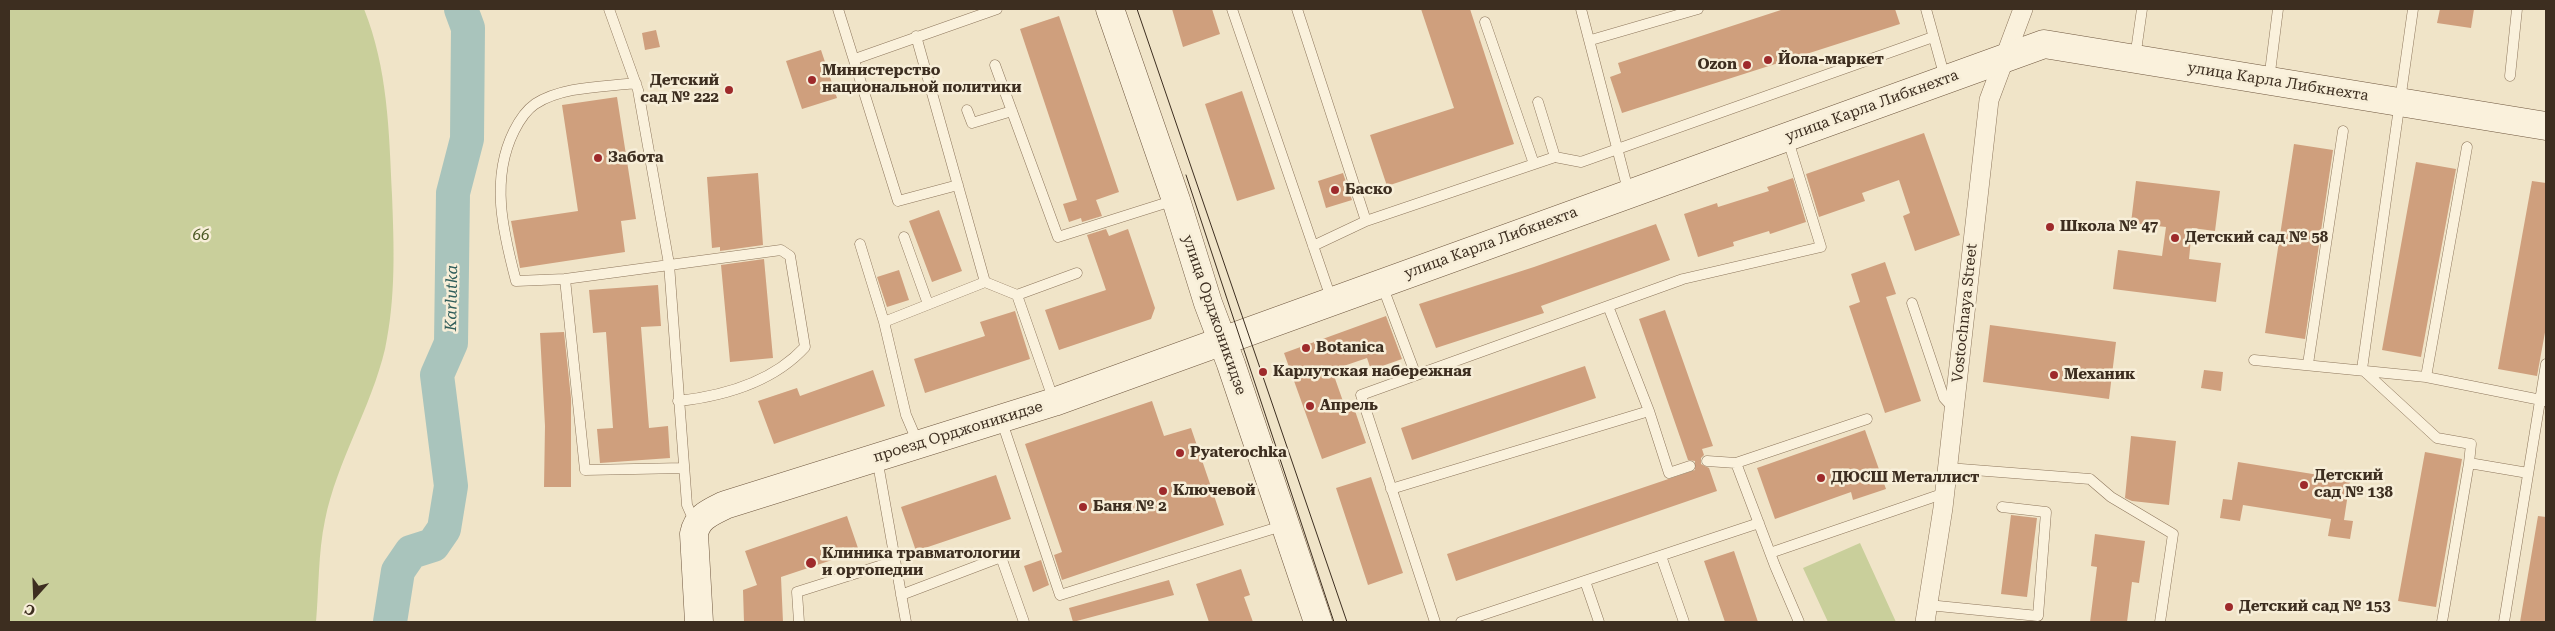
<!DOCTYPE html>
<meta charset="utf-8">
<style>
body{margin:0}
#map{position:relative;width:2555px;height:631px;overflow:hidden;background:#f0e4c8;font-family:"Roboto Serif",serif}
canvas{display:block}
.frame{position:absolute;inset:0;border:10px solid #3d2e20;pointer-events:none}
.north{position:absolute;left:10px;top:571px;width:50px;height:50px;-webkit-text-stroke:4px #f7eed8;paint-order:stroke;rotate:200deg;font-size:14px;font-weight:700;line-height:20px;text-align:center;color:#3d2e20}
.north::after{content:'';display:block;margin:auto;width:18px;height:22px;background:#3d2e20;clip-path:polygon(50% 0,100% 100%,50% 72%,0 100%)}
</style>
<div id="map">
<canvas width="2555" height="631"></canvas>
<div class="frame"></div>
<div class="north">С</div>
</div>
<script>
const context = document.querySelector('canvas').getContext('2d');
context.lineJoin = 'round';
function fill(path, color) { context.fillStyle = color; context.fill(path, 'evenodd'); }
function stroke(path, color, width, dash) { context.strokeStyle = color; context.lineWidth = width; context.lineCap = dash ? 'butt' : 'round'; context.setLineDash(dash || []); context.stroke(path); }
function drawText(font, color, halo, rows, align = 'center') {
  context.font = font + ' "Roboto Serif",serif'; context.lineWidth = 5; context.setLineDash([]); context.textBaseline = 'middle'; context.strokeStyle = halo; context.fillStyle = color; for (const [text, x, y, turn = 0] of rows) {
    context.save(); context.translate(x, y); context.rotate((+turn || 0) * Math.PI / 180); context.textAlign = isNaN(turn) ? turn : align; if (halo) context.strokeText(text, 0, 0); context.fillText(text, 0, 0); context.restore();
  }
}
const green = new Path2D(`
 M9,9H364C388,69 389,131 392,195C394,246 396,298 385,349C371,408 337,461 325,520C318,553 319,589 316,622H9Z
 M1860,543L1896,622H1828L1803,568Z`);
const river = new Path2D(`
 M390,622L398,571L411,552L433,545L444,529L451,486L437,375L451,343L453,193L467,139L468,28L461,9`);
const building = new Path2D(`
 M1172,9H1212L1220,34L1183,47Z
 M1421,9H1470L1514,144L1387,186L1370,135L1454,108Z
 M1784,9H1895L1900,24L1622,113L1610,77L1621,73L1618,63Z
 M2440,9H2474L2471,28L2437,23Z
 M1059,16L1119,192L1096,200L1102,216L1082,222L1081,218L1069,222L1063,204L1077,200L1020,29Z
 M656,30L660,47L645,50L642,33Z
 M821,50L837,98L802,109L786,61Z
 M1242,91L1275,189L1237,201L1205,104Z
 M617,97L636,219L621,221L625,252L520,268L511,221L578,211L562,105Z
 M1924,133L1960,235L1915,251L1903,216L1910,213L1899,180L1862,193L1865,201L1819,217L1806,174Z
 M2294,144L2333,150L2305,339L2265,333Z
 M2416,162L2456,169L2421,357L2382,350Z
 M758,173L763,245L720,251V247L712,248L707,177Z
 M1343,173L1352,200L1326,208L1318,181Z
 M1793,178L1806,222L1770,234L1769,231L1733,242L1734,246L1698,257L1684,214L1717,203L1718,207L1769,191L1767,187Z
 M2136,181L2220,191L2215,231L2192,228L2189,259L2221,263L2216,302L2113,289L2118,250L2162,256L2166,227L2131,223Z
 M2532,181L2546,183V327L2537,376L2498,369Z
 M939,210L962,271L932,282L909,221Z
 M1656,224L1670,260L1541,306L1544,313L1436,348L1419,304L1534,267Z
 M1106,229L1109,236L1128,229L1155,308L1151,319L1059,350L1045,310L1106,290L1087,235Z
 M764,259L773,358L730,362L721,265Z
 M1885,262L1896,294L1886,297L1921,401L1885,413L1849,306L1860,302L1851,274Z
 M899,270L909,300L887,307L877,277Z
 M658,285L661,326L641,327L649,428L668,426L670,458L600,463L597,429L613,428L606,332L593,333L589,290Z
 M1665,310L1713,446L1702,449L1704,455L1701,458V464L1709,468L1717,491L1456,581L1447,554L1695,470V461L1688,460L1639,319Z
 M1015,311L1030,359L925,393L914,359L985,336L980,322Z
 M1386,316L1402,359L1371,370L1367,358L1332,370L1345,407L1353,405L1366,443L1322,459L1284,353Z
 M1990,325L2116,342L2109,399L1983,382Z
 M564,332L571,398V487H544L545,426L540,333Z
 M1585,366L1596,398L1412,460L1401,428Z
 M873,370L885,406L774,444L758,401L797,388L800,396Z
 M2204,370L2223,372L2221,391L2201,388Z
 M1152,401L1164,436L1191,428L1224,525L1062,580L1054,555L1062,552L1025,444Z
 M1865,430L1886,489L1853,500L1851,492L1775,519L1757,468Z
 M2131,436L2176,441L2169,505L2132,501L2125,498Z
 M2425,452L2462,459L2436,607L2398,601Z
 M2238,462L2350,480L2344,520L2353,521L2350,539L2328,536L2331,519L2243,505L2240,521L2220,518L2223,499L2232,500Z
 M996,475L1011,519L916,551L901,507Z
 M1371,477L1403,573L1368,585L1336,488Z
 M2011,515L2037,518L2027,597L2001,594Z
 M847,516L859,551L781,577L783,622H744L743,590L757,585L745,551Z
 M2538,516L2546,517V622H2520Z
 M2095,534L2145,541L2139,583L2132,582L2127,622H2090L2097,567L2091,566Z
 M1734,551L1758,622H1725L1704,561Z
 M1041,560L1049,585L1033,592L1024,566Z
 M1241,569L1250,595L1244,597L1253,622H1209L1196,584Z
 M1169,580L1174,595L1073,622L1069,608Z`);
const service = new Path2D(`
 M609,9L638,90L669,264L687,505L695,523
 M838,9L898,201L958,185
 M1232,9L1332,301
 M1297,9L1366,221
 M1581,9L1629,194
 M1926,9L1945,78
 M2413,9L2362,369L2437,438L2471,444L2469,463
 M1485,22L1534,164
 M916,36L985,282
 M1591,40L1698,9
 M2135,58L2142,9
 M855,59L997,9
 M995,65L1058,237L1175,200
 M2510,76L2517,9
 M2269,80L2278,9
 M1538,102L1555,157
 M967,110L972,123L1012,111
 M904,237L928,304
 M860,244L884,322L906,415L918,443
 M1313,246L1366,221L1555,157L1581,162L1933,37
 M565,279L516,281C503,232 490,179 514,131C519,121 525,111 535,104C563,86 604,87 636,83
 M1382,285L1415,373
 M1017,295L1077,273
 M1912,303L1944,398L1954,409
 M884,322L985,282L1017,295L1054,401
 M2254,360L2426,377L2546,401
 M2308,364L2343,131
 M2426,377L2467,147
 M678,401C724,396 772,383 805,347L790,256L781,250L565,279L585,470L684,468
 M1649,411L1669,473L1690,466
 M1001,419L1060,595L1285,525
 M877,458L906,622
 M1707,461L1736,463L1775,566L1799,622
 M1736,463L1867,419
 M1948,468L2090,479L2111,497L2173,534L2160,622
 M1391,489L1649,411L1608,306
 M1770,553L1945,493
 M1661,556L1684,622
 M1585,581L1599,622
 M901,595L1001,557L1024,622
 M1928,605L2038,616L2046,512L2002,507
 M799,622L797,592L895,561
 M1435,622L1361,395L1683,279L1821,247L1787,137
 M1461,622L1759,523
 M2442,622L2469,463L2528,473
 M2504,622L2546,364`);
const minor = new Path2D(`
 M1925,622L1943,508L1989,100L2023,9`);
const secondary = new Path2D(`
 M1110,9L1176,200L1208,303L1231,364L1318,622
 M699,622L694,534C697,517 711,512 725,505L1054,402L2044,44L2546,126`);
const tram = new Path2D(`
 M1137,9L1347,622
 M1186,175L1334,622`);
const markers = [
 [1768,60,5,"#9e2a2b"],
 [1747,65,5,"#9e2a2b"],
 [812,80,5,"#9e2a2b"],
 [729,90,5,"#9e2a2b"],
 [598,158,5,"#9e2a2b"],
 [1335,190,5,"#9e2a2b"],
 [2050,227,5,"#9e2a2b"],
 [2175,238,5,"#9e2a2b"],
 [1306,348,5,"#9e2a2b"],
 [1263,372,5,"#9e2a2b"],
 [2054,375,5,"#9e2a2b"],
 [1310,406,5,"#9e2a2b"],
 [1180,453,5,"#9e2a2b"],
 [1821,478,5,"#9e2a2b"],
 [2304,485,5,"#9e2a2b"],
 [1163,491,5,"#9e2a2b"],
 [1083,507,5,"#9e2a2b"],
 [811,563,6,"#9e2a2b"],
 [2229,607,5,"#9e2a2b"]
];
const poiNames = [
 ["Йола-маркет",1778,60],
 ["Ozon",1737,65,"right"],
 ["Министерство",822,71],
 ["национальной политики",822,88],
 ["Детский",719,81,"right"],
 ["сад № 222",719,98,"right"],
 ["Забота",608,158],
 ["Баско",1345,190],
 ["Школа № 47",2060,227],
 ["Детский сад № 58",2185,238],
 ["Botanica",1316,348],
 ["Карлутская набережная",1273,372],
 ["Механик",2064,375],
 ["Апрель",1320,406],
 ["Pyaterochka",1190,453],
 ["Детский",2314,476],
 ["сад № 138",2314,493],
 ["ДЮСШ Металлист",1831,478],
 ["Ключевой",1173,491],
 ["Баня № 2",1093,507],
 ["Клиника травматологии",822,554],
 ["и ортопедии",822,571],
 ["Детский сад № 153",2239,607]
];
const streetNames = [
 ["улица Карла Либкнехта",2278,82,9],
 ["улица Карла Либкнехта",1872,106,-20],
 ["улица Карла Либкнехта",1491,243,-20],
 ["Vostochnaya Street",1965,313,-84],
 ["улица Орджоникидзе",1214,315,71],
 ["проезд Орджоникидзе",958,432,-17]
];
const parkNames = [
 ["66",201,236]
];
const waterNames = [
 ["Karlutka",452,298,-89]
];
fill(green, '#c9cf9b');
stroke(river, '#a9c4bc', 34);
fill(building, '#cf9f7d');
stroke(service, '#8d765c', 11);
stroke(minor, '#8d765c', 20);
stroke(secondary, '#6f573f', 29);
stroke(service, '#faf1dc', 10);
stroke(minor, '#faf1dc', 19);
stroke(secondary, '#faf1dc', 28);
stroke(tram, '#3d2e20', 1);
for (const [x, y, r, color] of markers) { const dot = new Path2D(); dot.arc(x, y, r, 0, 2 * Math.PI); context.fillStyle = color; context.fill(dot); stroke(dot, '#f7eed8', 2); }
drawText('bold 15px', '#3d2e20', '#f7eed8', poiNames, 'left');
drawText('15px', '#3d2e20', '#f7eed8', streetNames);
drawText('italic 15px', '#4d5a26', '#f7eed8', parkNames);
drawText('italic 16px', '#2f5d5a', '#f7eed8', waterNames);
</script>
